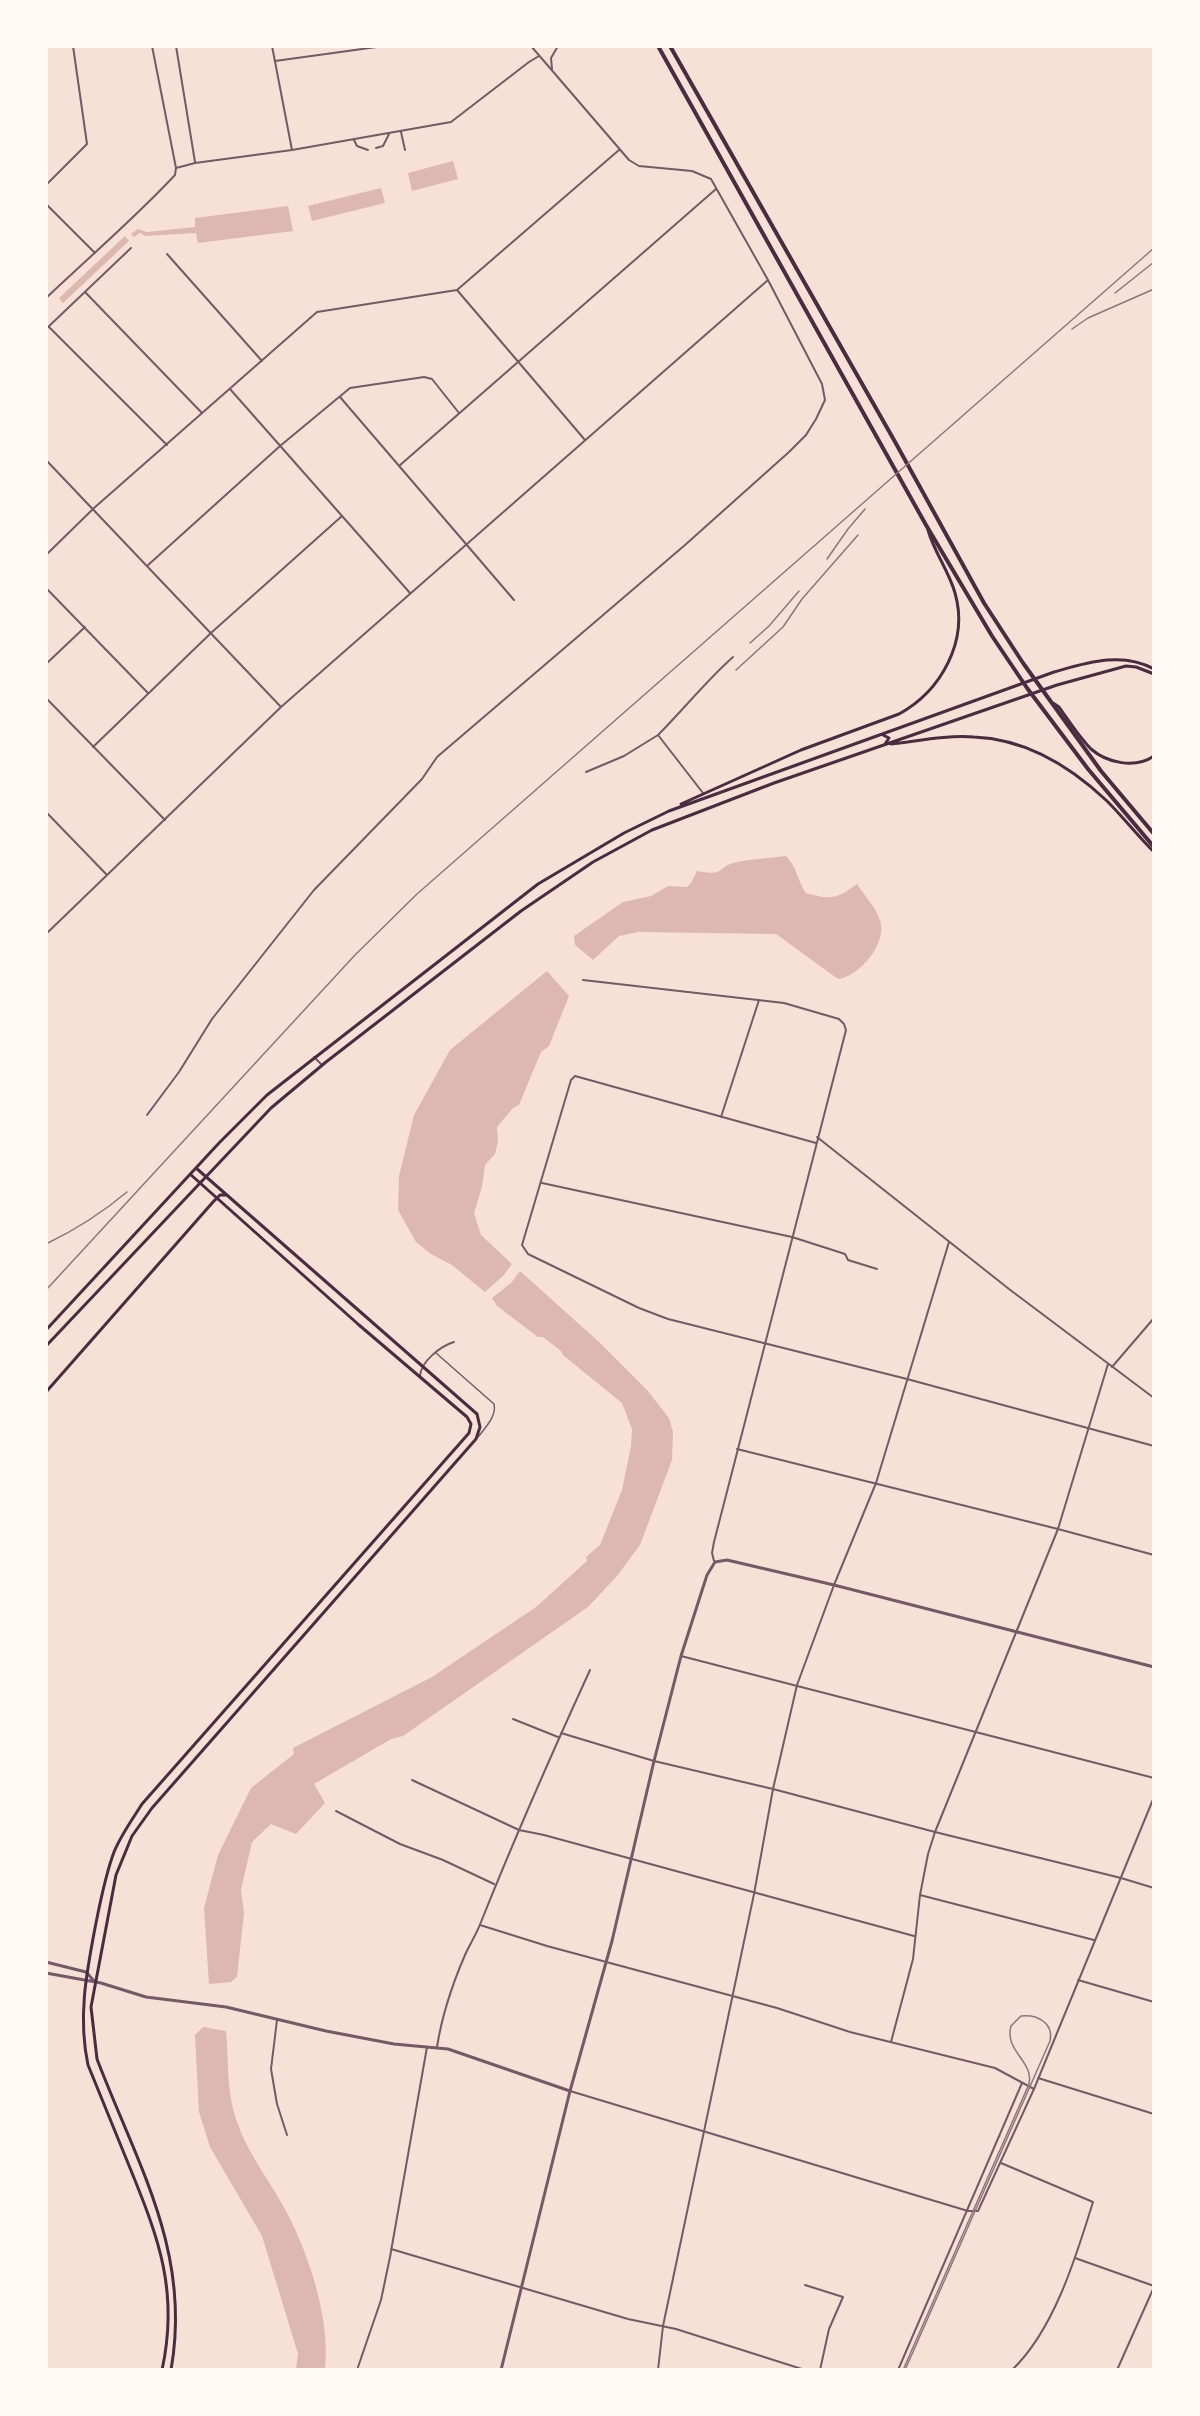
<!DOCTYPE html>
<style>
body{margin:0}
#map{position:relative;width:1200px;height:2416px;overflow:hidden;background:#f7e1d7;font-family:Lato,sans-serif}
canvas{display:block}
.frame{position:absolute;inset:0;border:48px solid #fffaf5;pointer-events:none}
</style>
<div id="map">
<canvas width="1200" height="2416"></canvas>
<div class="frame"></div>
</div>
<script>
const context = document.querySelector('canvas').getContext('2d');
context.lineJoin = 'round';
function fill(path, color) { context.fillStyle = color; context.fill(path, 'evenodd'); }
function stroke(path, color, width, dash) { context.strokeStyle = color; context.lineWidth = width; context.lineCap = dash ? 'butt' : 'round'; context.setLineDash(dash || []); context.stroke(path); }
const water = new Path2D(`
 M453,161L458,179L412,191L408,173Z
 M381,188L385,203L312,221L308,206Z
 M288,206L293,231L198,243L196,233L146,236L140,233L134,237L131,234L138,229L147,232L195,227V218Z
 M125,236L129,241L63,303L59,298Z
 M786,856C797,867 797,880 806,893C830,900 837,899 857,884C864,895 876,908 880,920C888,943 859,977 838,979L776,934L638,932L619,936L593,960L575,945L574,936L623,902L651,896L668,886L687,887L691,883L697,871C726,877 717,866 737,862C753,859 770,858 786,856Z
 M547,971L569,996L549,1046L541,1052L519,1105L513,1108L497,1127L498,1141L495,1154L485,1165L482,1187L474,1213L481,1235L512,1264L503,1276L485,1292L452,1265L431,1254L416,1242L398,1210L399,1176L414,1115L450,1050Z
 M520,1271L599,1342L647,1390L669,1418L673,1432L672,1460L640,1545L617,1576L588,1607L403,1736L391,1739L314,1784L325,1803L296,1834L271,1824L252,1842L241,1890L244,1913L237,1977L231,1982L209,1984L204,1908L218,1855L251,1788L294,1754L293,1748L432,1677L536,1607L587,1561L586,1557L600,1545L622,1490L631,1446L632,1429L622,1403L563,1355L561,1351L543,1337H538L497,1306L492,1298L511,1283Z
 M203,2027L226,2031C229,2064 226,2089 237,2122C247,2151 266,2176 281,2202C307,2247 331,2318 325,2369H296L298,2354L262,2236L210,2147L199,2112L195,2035Z`);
const service = new Path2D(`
 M436,1353L494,1404C497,1416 485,1428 478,1437`);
const minor = new Path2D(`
 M176,46L195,162
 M272,46L292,150
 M275,61L384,46
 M552,69L551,58L558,46
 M401,132L405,150
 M354,140L357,146L368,150
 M376,148L383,146L389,134
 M176,168L195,163L292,150L451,122L529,62L539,56
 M46,185L87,144L73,46
 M46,204L95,253
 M167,254L262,361
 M457,290L585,440
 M85,292L202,413
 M46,298C89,257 134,219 175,175L176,168L152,46
 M49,327L167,445
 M46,329L131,248
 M230,389L410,593
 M340,397L514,600
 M46,460L281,707
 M399,466L716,189
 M46,555L94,508L317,312L457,290L619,150
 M147,566L280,446L350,388L424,377L432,379L459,413
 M46,588L148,693
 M46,664L85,627
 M46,698L165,820
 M93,747L212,632L342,516
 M586,772L624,756L658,735
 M703,793L658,735C684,709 706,681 733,657
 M46,812L107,875
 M46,934L281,707L768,280
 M583,980L784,1003L839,1019L844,1024L846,1030L714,1542L712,1553L714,1561
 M314,1057L322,1065
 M147,1115L179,1072L212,1019L314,890L422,779L437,757L685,545L789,452L806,435L816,419L825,400L822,384L768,280L711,179L692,171L639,166L629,160L531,46
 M721,1117L759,1000
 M817,1137L1009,1289L1154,1398
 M816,1143L575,1076L571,1080L522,1245L528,1254L639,1308L668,1319L907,1379L1154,1446
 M542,1183L792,1237L845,1254L848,1260L877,1269
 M1112,1367L1154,1318
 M420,1376C421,1361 441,1346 454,1342
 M737,1449L1058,1529L1154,1555
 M681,1656L1154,1778
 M513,1719L558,1737
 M561,1733L654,1761L773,1789L935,1832L1121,1878L1154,1888
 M412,1780L519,1830L544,1835L914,1936
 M336,1811L400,1844L443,1860L494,1884
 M920,1895L1094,1940
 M480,1925L547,1946L777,2008L850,2032L995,2068L1034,2089
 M1078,1980L1154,2002
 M277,2020L271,2069L277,2104L287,2135
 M891,2042L913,1959L920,1895L928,1854L935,1832L1058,1529L1108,1364
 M437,2047C442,2015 452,1985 465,1955C470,1944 477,1933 481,1922C515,1837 552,1753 590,1670
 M1038,2078L1154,2114
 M570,2091L968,2211H978L1034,2089L1154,1797
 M1001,2163L1093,2202C1076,2257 1054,2330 1012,2370
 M391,2249L628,2319L676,2329L805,2370
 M1075,2258L1154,2286
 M805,2285L843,2297L829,2329L820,2370
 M357,2370L381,2300L390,2257L427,2047
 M658,2370L663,2326L754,1894L773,1789L797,1685L834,1585L876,1483L949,1242
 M898,2370L1022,2083
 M1117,2370L1154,2287`);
const tertiary = new Path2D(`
 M46,1962L86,1972L95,1982
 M46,1973L101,1983L146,1997L226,2007L326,2031L394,2044L448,2049L570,2091
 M501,2370L570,2091L612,1941L654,1761L681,1656L707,1575L715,1562L727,1560L834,1585L1154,1667`);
const secondary = new Path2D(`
 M1053,703L1059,707C1069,721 1079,737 1091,749C1107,763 1135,769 1154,756
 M883,735L889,738L885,744
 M891,744C918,741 946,735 974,737C1025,739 1071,767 1107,801C1123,817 1137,835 1154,852
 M681,804L801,750L899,714C941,691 969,641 955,593C949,571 934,552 928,530
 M46,1330L219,1143L267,1095L538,884L624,833L669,811L1054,672C1086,663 1122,651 1154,669
 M46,1346L271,1108L326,1062L521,911L593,862L652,830L774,783L1057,685L1126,666L1136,667L1154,674
 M46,1392L213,1202L220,1195H226
 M162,2370C179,2292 159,2239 130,2168C116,2134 102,2100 88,2065C78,2018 86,1975 95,1928C100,1903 105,1876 114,1852C121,1835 132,1820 142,1804L469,1433L471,1424L467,1417L359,1325L190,1174
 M171,2370C192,2252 137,2164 97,2059L91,2007L116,1875L132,1836L152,1808L476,1439L480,1427L477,1414L196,1168`);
const trunk = new Path2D(`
 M658,46L926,525L992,636L1027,688L1088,769L1154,847
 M670,46L894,440L984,603L1023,663L1101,771L1154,834`);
const tram = new Path2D(`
 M903,2370L1029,2084C1034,2061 1004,2051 1011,2026L1021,2016C1037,2014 1054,2023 1050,2041L905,2370`);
const rail = new Path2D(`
 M1115,293L1154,262
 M1072,329L1088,318L1154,289
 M827,559L848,529L865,509
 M750,643L769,626L799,591
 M736,670L783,627L802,599L858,535
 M46,1244C75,1230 102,1213 127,1192
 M46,1290L355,955L417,894L1154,248`);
fill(water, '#dcb8b0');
stroke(service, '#755966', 1.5);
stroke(minor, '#755966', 2);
stroke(tertiary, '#755966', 3);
stroke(secondary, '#4a2c40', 3);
stroke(trunk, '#4a2c40', 4);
stroke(tram, '#8f747c', 1.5);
stroke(rail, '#8f747c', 1.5);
</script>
